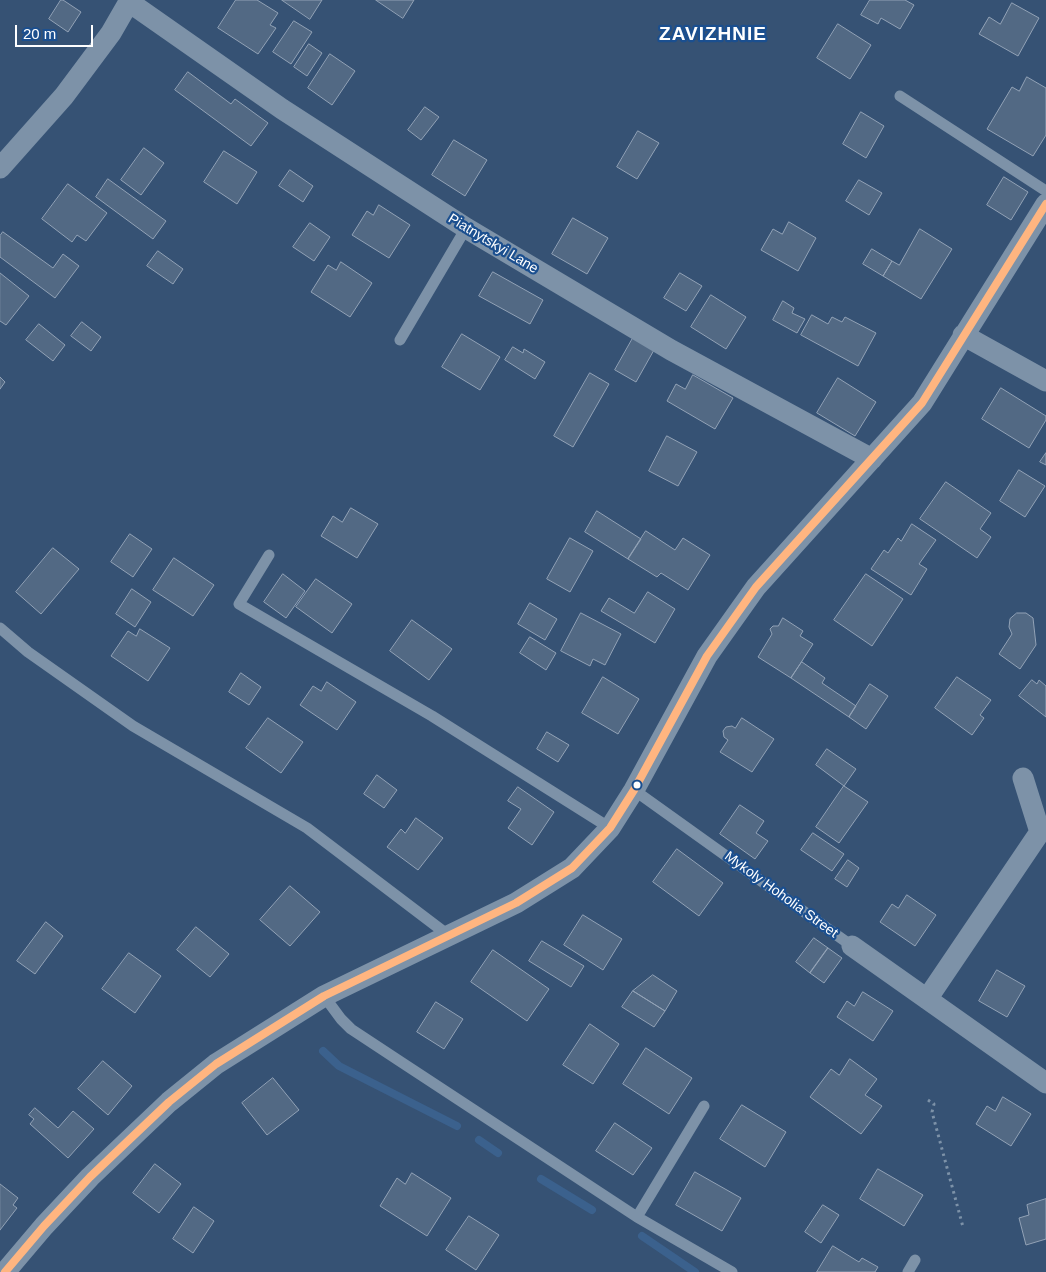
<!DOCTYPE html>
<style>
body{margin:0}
#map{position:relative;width:1046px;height:1272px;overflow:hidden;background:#365274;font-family:Arial,sans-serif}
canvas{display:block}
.scale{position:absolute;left:15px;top:25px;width:78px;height:22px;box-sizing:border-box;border:2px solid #fff;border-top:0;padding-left:6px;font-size:15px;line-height:18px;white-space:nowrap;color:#fff;-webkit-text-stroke:4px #1b4f8f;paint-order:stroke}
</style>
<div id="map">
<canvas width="1046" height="1272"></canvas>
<div class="scale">20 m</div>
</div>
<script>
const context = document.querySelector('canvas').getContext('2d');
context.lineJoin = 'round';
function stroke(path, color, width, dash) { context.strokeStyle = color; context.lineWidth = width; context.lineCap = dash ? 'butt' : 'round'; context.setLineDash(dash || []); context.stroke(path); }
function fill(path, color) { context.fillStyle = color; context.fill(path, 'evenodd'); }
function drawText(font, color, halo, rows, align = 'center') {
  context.font = font + ' Arial,sans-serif'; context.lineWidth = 4.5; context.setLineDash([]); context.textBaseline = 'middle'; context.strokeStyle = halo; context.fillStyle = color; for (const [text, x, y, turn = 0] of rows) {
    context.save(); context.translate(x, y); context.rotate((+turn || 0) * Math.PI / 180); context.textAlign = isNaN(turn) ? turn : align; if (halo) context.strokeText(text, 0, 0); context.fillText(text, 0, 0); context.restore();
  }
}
const stream = new Path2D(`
 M323,1051L339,1066L457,1126
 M479,1140L498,1153
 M541,1179L592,1210
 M642,1236L695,1272`);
const building = new Path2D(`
 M61,0H63L81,12L68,32L49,19Z
 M236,0H257L278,13L270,25L276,28L258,54L218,28Z
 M282,0H322L310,19Z
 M376,0H414L403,18Z
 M870,0H905L914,5L900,29L881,18L878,24L861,15Z
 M1012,3L1039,18L1018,56L979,34L989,17L1000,24Z
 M294,21L312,32L291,64L273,52Z
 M838,24L871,45L850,79L817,58Z
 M309,44L322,53L307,76L294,67Z
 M330,54L355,71L332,105L308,88Z
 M188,72L231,104L235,99L268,123L251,146L175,90Z
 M1027,77L1046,88V135L1033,156L987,129L1012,87L1019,91Z
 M425,107L439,117L421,140L408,130Z
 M861,112L884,126L866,158L843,144Z
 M638,131L659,143L637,179L617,167Z
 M454,140L487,160L465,196L432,175Z
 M144,148L164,163L141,195L121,180Z
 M224,151L257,172L237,204L204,182Z
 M290,170L313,186L303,202L279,186Z
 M1004,177L1028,192L1011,220L987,205Z
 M108,179L166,221L153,239L96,197Z
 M859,180L882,193L869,215L846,201Z
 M68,184L107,213L86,241L77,235L72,242L42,219Z
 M379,205L410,225L389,258L352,235L367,211L373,215Z
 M573,218L608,238L587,274L552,254Z
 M789,222L816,238L798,271L761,250L773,229L782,234Z
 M310,223L330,237L314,261L293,247Z
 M920,229L952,249L921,299L883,276L892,261L899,265Z
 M3,232L53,268L63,254L79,266L55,298L0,257V236Z
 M872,249L892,261L883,276L863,264Z
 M158,251L183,269L173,284L147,266Z
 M341,262L372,283L350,317L311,292L328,265L336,270Z
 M493,272L543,300L530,324L479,296Z
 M0,273L29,296L6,325L0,321Z
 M680,273L702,286L686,311L664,298Z
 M711,295L746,317L726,349L691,327Z
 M783,301L794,308L792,313L805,319L797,333L773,320Z
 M812,315L828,324L832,317L842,322L845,317L876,333L858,366L801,335Z
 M82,322L101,337L91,351L71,336Z
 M39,324L65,345L53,361L26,340Z
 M462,334L500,357L480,390L442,367Z
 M633,338L654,350L636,382L615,370Z
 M513,347L523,353L524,349L545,362L535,379L505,360Z
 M590,373L609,384L573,447L554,436Z
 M693,375L733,398L715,429L667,401L676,384L685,389Z
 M0,377L5,382L0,389Z
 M838,378L876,402L855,436L817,413Z
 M1001,388L1046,416V420L1029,448L982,419Z
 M667,436L697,452L678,486L649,471Z
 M1046,453V465L1040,462Z
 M1019,470L1045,486L1025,517L1000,501Z
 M946,482L991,513L980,529L991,537L977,558L920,519Z
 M351,508L378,524L357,558L321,536L333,516L342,522Z
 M597,511L641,539L628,559L585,532Z
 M912,524L936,540L919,564L927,569L911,595L871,569L884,550L888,553L898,538L901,541Z
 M646,531L675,550L683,538L710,555L688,590L661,573L657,577L628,559Z
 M130,534L152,549L133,577L111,562Z
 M570,538L593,551L570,592L547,579Z
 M53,548L79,569L41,614L16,592Z
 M174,558L214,585L193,616L153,590Z
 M283,574L305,591L286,618L264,602Z
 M866,574L903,599L872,646L834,620Z
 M316,579L352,604L332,633L296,607Z
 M132,589L151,602L135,627L116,614Z
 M648,592L675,609L655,643L601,611L609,598L634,613Z
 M530,603L557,619L545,640L518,624Z
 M581,613L621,634L605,665L593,659L590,666L561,651Z
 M1017,613H1026L1033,618L1036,645L1020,669L999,654L1012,634L1009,627L1010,619Z
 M783,618L803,631L800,636L813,644L791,678L758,657L772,634L770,629L773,626H778Z
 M412,620L452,649L429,680L390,651Z
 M140,629L170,648L148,681L111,656L128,631L136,636Z
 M530,637L556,653L546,670L520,653Z
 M802,662L825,678L822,683L856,706L849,717L791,678Z
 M241,673L261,687L249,705L229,692Z
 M603,677L639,699L618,734L582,713Z
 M957,677L991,700L980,715L984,718L972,735L935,708Z
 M1032,680L1037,684L1039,680L1046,686V717L1019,696Z
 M327,682L356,702L337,730L300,705L313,686L321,691Z
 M870,684L888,696L866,729L849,717Z
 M268,718L303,742L281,773L246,748Z
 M742,718L774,739L752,772L720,752L728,740L724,737L723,731L726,727L732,726L735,728Z
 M547,732L569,745L558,762L537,749Z
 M827,749L856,769L844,786L816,765Z
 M377,775L397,790L384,808L364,794Z
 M844,786L868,802L839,843L816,827Z
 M518,787L554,812L532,845L508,828L521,809L508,801Z
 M740,805L764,821L756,833L768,841L755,859L720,834Z
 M416,818L443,838L418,870L387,847L401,829L405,833Z
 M813,833L844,854L832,871L801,850Z
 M677,849L723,883L699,916L653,882Z
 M848,860L859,868L847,887L835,879Z
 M290,886L320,912L290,946L260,920Z
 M907,895L936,915L915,946L880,922L892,904L898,908Z
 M583,915L622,939L603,970L564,945Z
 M46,922L63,936L35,974L17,961Z
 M196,927L229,954L210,977L177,950Z
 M814,938L828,948L810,973L796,962Z
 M542,941L584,966L571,987L529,961Z
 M828,948L842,958L824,983L810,973Z
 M493,950L549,989L527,1021L471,982Z
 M129,953L161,976L135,1013L102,989Z
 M997,970L1025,986L1007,1017L979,1001Z
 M653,975L677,991L665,1011L633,991Z
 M633,991L665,1011L654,1027L622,1007Z
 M863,992L893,1011L873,1041L837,1017L847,1001L854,1006Z
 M436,1002L463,1019L444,1049L417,1032Z
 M590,1024L619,1044L593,1084L563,1065Z
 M646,1048L692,1078L669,1114L623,1084Z
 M850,1059L877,1079L865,1095L882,1106L861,1134L810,1097L831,1069L839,1075Z
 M103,1061L132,1086L108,1115L78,1089Z
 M273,1078L299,1110L267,1135L242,1103Z
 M1003,1097L1031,1114L1011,1146L976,1124L987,1106L995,1111Z
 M742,1105L786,1132L765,1167L720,1139Z
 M35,1108L58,1128L73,1111L94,1129L68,1158L30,1124L34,1119L29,1115Z
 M615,1123L652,1148L633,1175L596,1151Z
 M155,1164L181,1184L159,1213L133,1193Z
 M878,1169L923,1195L904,1226L860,1199Z
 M695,1172L741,1198L722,1231L676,1205Z
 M412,1173L451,1198L427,1236L380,1206L397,1178L405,1184Z
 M0,1184L18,1198L13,1205L17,1208L0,1230Z
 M1046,1199V1239L1026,1245L1019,1218L1029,1215L1027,1205Z
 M823,1205L839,1215L821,1243L805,1232Z
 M194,1207L214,1221L193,1253L173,1239Z
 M469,1216L499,1235L476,1270L446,1250Z
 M833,1246L859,1262L862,1258L878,1267L875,1272H817Z`);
const path = new Path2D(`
 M928,1100L934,1104L932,1112L963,1227`);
const lane = new Path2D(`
 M900,96L1046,191
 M400,340L466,228
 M269,555L239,604L432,716L610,828
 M0,628L28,652L133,726L307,828L448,935
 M634,790L852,946
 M324,996L341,1019L351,1029L398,1060L637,1217L732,1272
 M637,1217L704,1106
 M908,1272L915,1260`);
const street = new Path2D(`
 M129,2L282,109L466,228L671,350L872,459
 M0,168L64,96L111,33L130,0
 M963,335L1046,381
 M852,946L1046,1083
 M927,999L1040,832L1023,778
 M5,1272L44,1226L90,1177L169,1102L216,1064L324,996L516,903L572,868L610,828L634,790L707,656L756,587L922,403L1046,204`);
const bus1 = new Path2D(`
 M5,1272L44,1226L90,1177L169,1102L216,1064L324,996L516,903L572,868L610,828L634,790L707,656L756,587L922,403L1046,204`);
const markers = [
 [637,785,4.5,"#fff"]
];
const streetNames = [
 ["Piatnytskyi Lane",493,244,31],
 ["Mykoly Hoholia Street",781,895,36]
];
const districtNames = [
 ["ZAVIZHNIE",713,35]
];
stroke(stream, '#3b618d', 8);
fill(building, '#526984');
stroke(building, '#92a2b6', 1);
stroke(path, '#7d92a8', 3, [2.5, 4]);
stroke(lane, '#7d92a8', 11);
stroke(street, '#7d92a8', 21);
stroke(bus1, '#ffb580', 8);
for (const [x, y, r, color] of markers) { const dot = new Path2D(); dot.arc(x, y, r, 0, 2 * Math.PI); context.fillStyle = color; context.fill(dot); stroke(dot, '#1b4f8f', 2); }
drawText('14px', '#fff', '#1b4f8f', streetNames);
context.letterSpacing = '1px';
drawText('bold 19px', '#fff', '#1b4f8f', districtNames);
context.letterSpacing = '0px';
</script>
